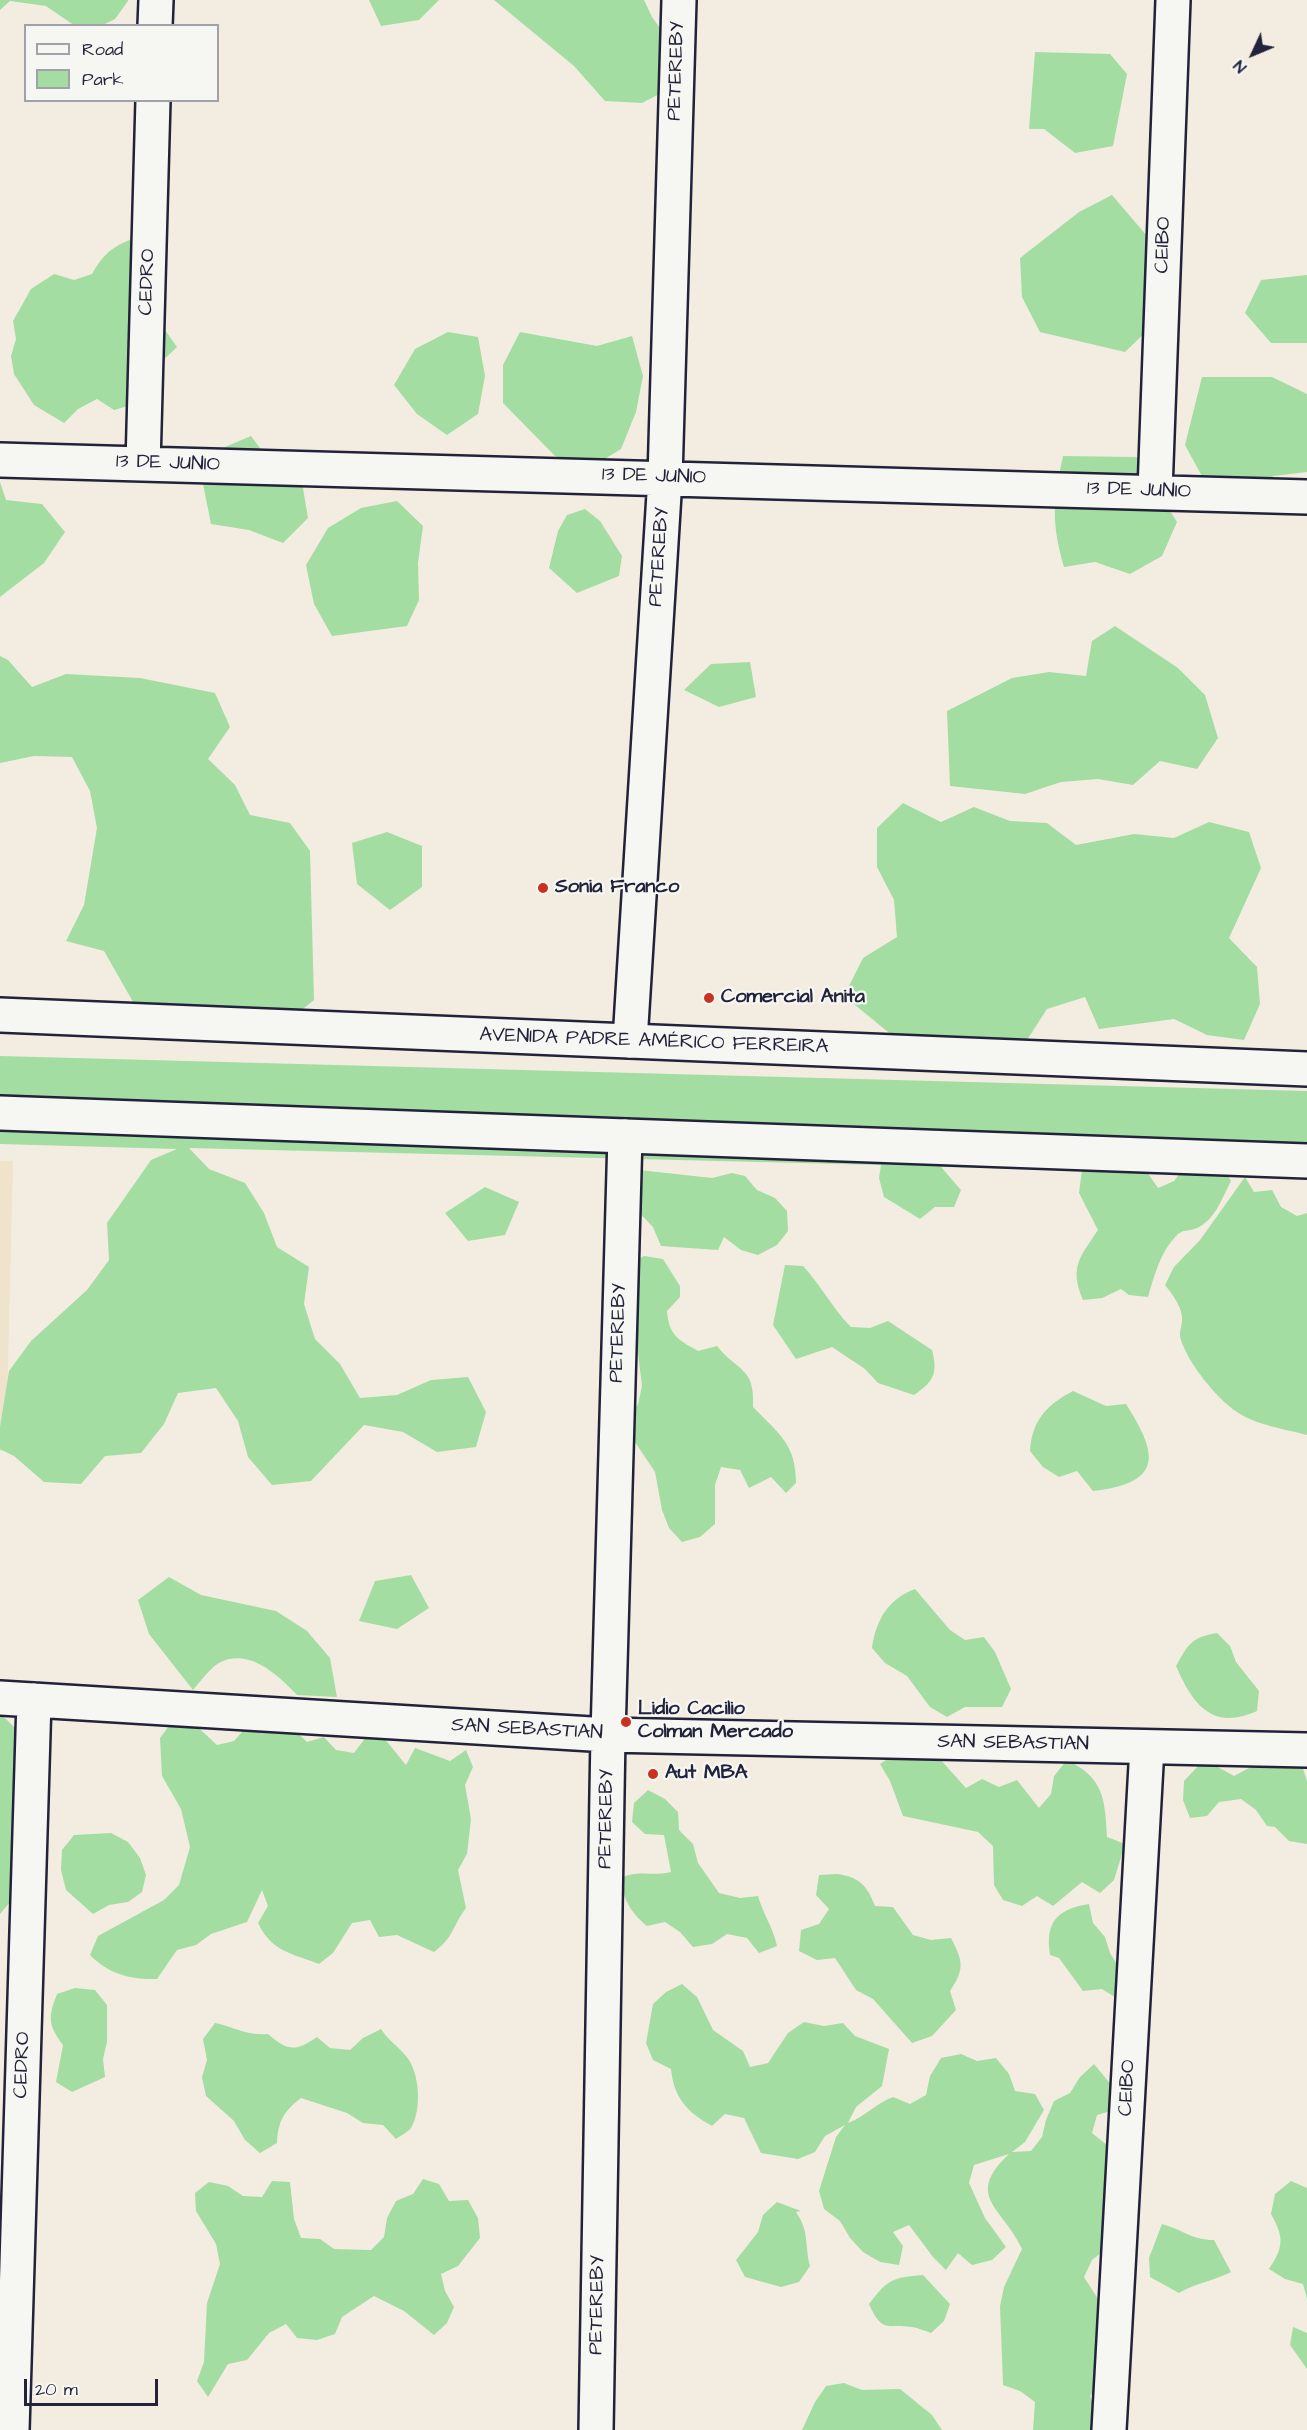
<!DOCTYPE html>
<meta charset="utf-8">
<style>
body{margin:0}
#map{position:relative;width:1307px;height:2430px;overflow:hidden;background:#f3ede1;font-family:"Architects Daughter",sans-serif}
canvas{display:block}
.legend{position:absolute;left:24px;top:24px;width:195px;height:78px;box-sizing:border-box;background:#f6f6f2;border:2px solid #a1a1a9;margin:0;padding:8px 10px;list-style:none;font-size:18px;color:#22223b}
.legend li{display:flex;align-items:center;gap:12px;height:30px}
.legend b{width:30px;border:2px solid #a1a1a9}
.north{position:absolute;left:1223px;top:24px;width:60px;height:60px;-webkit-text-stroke:4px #f6f6f2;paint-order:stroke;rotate:226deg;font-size:16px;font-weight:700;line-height:24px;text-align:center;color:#22223b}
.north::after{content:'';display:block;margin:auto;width:21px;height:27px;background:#22223b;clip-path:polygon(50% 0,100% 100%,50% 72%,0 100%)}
.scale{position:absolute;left:24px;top:2379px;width:134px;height:27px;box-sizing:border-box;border:3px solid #22223b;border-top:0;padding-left:8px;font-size:18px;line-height:21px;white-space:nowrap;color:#22223b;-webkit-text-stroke:4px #f6f6f2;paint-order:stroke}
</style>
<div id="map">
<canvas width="1307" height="2430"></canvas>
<ul class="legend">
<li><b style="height:8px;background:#f6f6f2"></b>Road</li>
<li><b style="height:16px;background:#a3dda2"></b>Park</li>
</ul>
<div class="north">N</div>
<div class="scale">20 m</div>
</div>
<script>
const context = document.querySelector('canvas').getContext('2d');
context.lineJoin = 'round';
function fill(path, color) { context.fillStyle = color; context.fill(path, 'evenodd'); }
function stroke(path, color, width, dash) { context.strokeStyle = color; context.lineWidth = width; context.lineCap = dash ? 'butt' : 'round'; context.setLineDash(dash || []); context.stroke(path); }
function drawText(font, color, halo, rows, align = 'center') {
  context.font = font + ' "Architects Daughter",sans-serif'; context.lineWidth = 4.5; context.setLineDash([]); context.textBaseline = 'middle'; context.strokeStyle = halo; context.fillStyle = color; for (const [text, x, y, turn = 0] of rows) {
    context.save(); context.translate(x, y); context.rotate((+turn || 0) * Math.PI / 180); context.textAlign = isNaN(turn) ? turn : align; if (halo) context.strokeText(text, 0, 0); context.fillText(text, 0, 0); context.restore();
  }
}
const built = new Path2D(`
 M0,1161H13L6,1451H0Z`);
const green = new Path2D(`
 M0,0H128V1L115,19L103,25L75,26L46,6L10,1L0,10Z
 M369,0H439L419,20L381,26Z
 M494,0H644L652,17L675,49L677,85L642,103L605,101L574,66Z
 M1035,52L1110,54L1127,74L1113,146L1075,153L1044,129H1029Z
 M1112,195L1159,250L1152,326L1125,352L1040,332L1022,297L1020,258L1079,212Z
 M133,239L149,257L153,313L177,347L151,372L132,405L114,410L97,399L78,409L64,423L34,405L14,374L11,356L16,339L13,321L31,289L54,274L74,280L92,274C103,255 112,246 133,239Z
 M1307,275V343H1271L1245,313L1261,280Z
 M448,332L478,337L485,376L478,414L447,435L417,414L394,385L415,349Z
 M520,332L597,346L632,336L643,376L636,412L621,449L590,468L555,456L503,403V365Z
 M1202,377H1272L1307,394V472L1274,476L1241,492L1204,480L1185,445Z
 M251,436L271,463L302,482L308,518L283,543L249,530L211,524L203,484L218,450Z
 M1063,456L1137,457L1177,522L1162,556L1130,574L1095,562L1064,567C1051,521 1053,502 1063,456Z
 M0,482L6,500L42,504L65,532L44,563L0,597Z
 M397,501L423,526L418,563L419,600L407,626L332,636L314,604L306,565L328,528L361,508Z
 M585,509L600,521L622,556L619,576L577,593L549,568L558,531L567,515Z
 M1115,626L1178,668L1205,695L1218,738L1197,769L1160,761L1133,785L1098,779L1061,782L1025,794L950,786L947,711L1012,678L1049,672L1086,676L1092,641Z
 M0,656L8,660L32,687L66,674L140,678L215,693L230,727L208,759L235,785L250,815L290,823L310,851L314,1000L287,1022L144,1021L104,951L66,941L84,905L97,828L90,791L72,757L34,756L0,763Z
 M750,662L756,697L719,707L684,690L711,664Z
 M903,803L941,822L974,807L1010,821L1047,823L1076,845L1134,834L1174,838L1209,822L1249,832L1261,868L1229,938L1257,967L1260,1004L1244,1040L1207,1035L1174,1019L1099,1029L1085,997L1047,1009L1027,1040L994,1052L910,1050L844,996L863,958L897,937L894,900L877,867V828Z
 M387,832L422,846V887L390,910L357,884L352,843Z
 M0,1056L1307,1091V1175L1227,1174L1231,1181C1223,1196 1216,1218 1199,1227C1193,1231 1184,1229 1178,1234C1160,1252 1155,1274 1148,1297L1129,1295L1121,1289L1102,1298L1083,1300C1069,1267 1080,1257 1098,1230L1079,1193L1082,1170L941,1167L961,1190L954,1207H935L920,1219L884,1197L879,1178L881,1165L189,1148L209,1169L245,1183L264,1213L277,1247L309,1267L304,1304L315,1339L340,1364L360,1398L397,1395L431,1380L468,1377L486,1412L476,1447L437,1452L403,1432L364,1425L311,1481L272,1485L248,1457L238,1421L216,1388L178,1393L164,1424L141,1453L105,1456L81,1484L44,1482L14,1456L0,1449V1427L9,1371L31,1341L87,1290L109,1260L107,1223L151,1160L177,1149L0,1144ZM1147,1172H1179L1180,1173L1174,1181L1158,1188Z
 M630,1169L712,1178L732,1173L745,1176L757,1190L775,1198L787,1211L788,1231L777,1245L758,1255L741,1250L724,1237L718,1250L661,1246L653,1227L626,1199Z
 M1245,1177L1254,1192L1272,1190L1281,1207L1297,1216L1307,1213V1435C1285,1429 1256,1425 1237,1412C1216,1398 1188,1363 1181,1340C1178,1332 1183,1325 1182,1317C1181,1305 1172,1294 1165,1285L1174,1267L1200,1240Z
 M485,1187L519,1202L505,1235L468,1241L445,1213Z
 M644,1256L663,1259L680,1286V1297L667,1311C669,1335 677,1339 698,1351L717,1346C739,1373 755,1367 753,1407C779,1434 796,1444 796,1483L786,1493L771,1477L749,1488L740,1470L721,1467L715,1485V1524L700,1537L682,1542L669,1528L662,1510L655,1472L633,1439L628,1419L638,1404L642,1386L637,1345V1260Z
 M785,1265L803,1266C821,1285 832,1308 851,1327L870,1328L888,1321L932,1350C938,1374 934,1381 914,1395L878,1383L865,1369L832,1347L796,1359L773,1325Z
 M1073,1391L1106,1406L1126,1404C1158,1454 1164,1483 1093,1491L1077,1471L1059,1477L1043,1467L1030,1451C1032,1421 1046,1405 1073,1391Z
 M411,1575L429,1608L397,1629L359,1621L375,1581Z
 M169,1577L201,1595L276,1611L307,1631L330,1658L337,1697L297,1695C279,1676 249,1647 219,1663C210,1668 200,1682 193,1690L149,1634L138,1600Z
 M915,1589L950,1630L965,1640L984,1637L995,1652L1011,1689L1002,1707H965L947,1717L930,1707L907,1676L885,1663L872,1648C876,1620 888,1599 915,1589Z
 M1217,1633L1230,1646L1236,1662L1259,1691L1257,1711C1212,1731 1193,1705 1176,1666C1188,1644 1192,1637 1217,1633Z
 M0,1713L17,1730L22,1888L0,1914Z
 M259,1713L278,1714L307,1742L324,1737L336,1750L354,1753L366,1737L384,1738L406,1765L415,1748L450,1761L466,1750L473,1767L465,1785L471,1819L467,1854L458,1870L466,1908C452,1927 454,1937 434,1952L397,1935L379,1937L370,1920L352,1923L333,1953L319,1964C291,1953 272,1952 258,1923L268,1906L262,1890L247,1922L211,1934L196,1945L177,1950L157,1979C132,1980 108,1974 90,1955L98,1936L164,1900L179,1885L190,1847L181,1809L162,1776L160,1738L171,1723L191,1721L217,1745L234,1741Z
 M911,1743L929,1747L966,1788L982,1779L999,1787L1017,1780L1039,1808L1051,1794L1054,1776L1067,1760C1104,1778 1105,1799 1107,1837L1125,1844L1114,1880L1100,1893L1082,1882L1053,1906L1037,1896L1022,1906L1003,1900L994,1885L993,1846L978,1832L903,1816L890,1781L880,1764Z
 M1255,1748L1300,1759L1307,1781V1844L1289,1841L1275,1827L1267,1826L1256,1810L1241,1799L1219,1802L1207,1816L1190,1818L1183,1800L1184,1781L1198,1766H1216L1234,1776L1251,1767Z
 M648,1790L665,1799L678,1812L679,1830L693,1844L698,1863L719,1893L740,1898L758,1896C763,1914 773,1927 777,1946L759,1953L747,1938L727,1934L712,1944L693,1947L680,1932L665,1922L647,1926C630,1912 624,1900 620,1878C642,1869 648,1877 671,1872L664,1835L645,1834L632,1822L634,1803Z
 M111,1833L128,1842L140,1858L146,1875L142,1892L128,1902L109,1905L93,1914L66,1890L61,1870L62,1850L74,1835Z
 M837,1874C859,1877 867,1885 875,1906L893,1907L913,1935L931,1940L951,1938C963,1961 965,1969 950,1991L956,2010L932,2036L912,2043L873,1999L856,1990L835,1958L817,1960L799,1951L801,1930L819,1924L829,1909L816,1895L819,1875Z
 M1089,1904L1093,1923L1105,1937L1110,1953L1132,1988L1118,1999L1102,1989L1083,1991L1059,1958L1050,1955C1045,1922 1057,1909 1089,1904Z
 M682,1984L697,1997L713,2030L743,2051L750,2067L768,2063L788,2033L804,2022L824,2026L843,2023L855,2036L889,2049L882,2086L856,2107L848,2123C866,2116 875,2104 893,2097L910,2104L926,2095L930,2076L941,2058L961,2054L977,2061L996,2058L1009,2074L1015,2091L1035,2094L1044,2110L1025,2142L1012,2152L1031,2151L1042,2137L1046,2120L1054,2101L1070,2093L1080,2077L1094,2064L1117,2092L1114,2110L1097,2115L1092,2133L1107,2145L1106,2249L1092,2260L1084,2277L1105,2310L1101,2382L1090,2396L1097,2415L1095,2430H1033L1035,2402L1020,2391L1003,2385L1000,2306L1004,2287L1022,2249C1004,2208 963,2197 1009,2154L974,2165L969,2183L985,2218L1006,2247L992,2260L972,2265L958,2253L946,2270L933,2257L909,2225L893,2232L903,2246L899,2265L880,2262L863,2252L850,2238L840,2221L824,2209L819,2191L836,2137L845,2125L825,2136L815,2152L798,2159L761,2153L744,2118L725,2114L712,2126C687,2112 674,2098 671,2069L653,2060L646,2043L653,2004L666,1992Z
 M75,1988L95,1990L107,2005V2042L103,2059L105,2077L72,2092L56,2082L63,2045C48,2025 48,2017 57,1994Z
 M215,2023C234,2027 248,2036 268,2034C288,2051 295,2052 317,2037L330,2048L350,2050L363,2038L381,2029C389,2041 398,2046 406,2056C420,2072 422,2110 411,2128C408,2132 400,2136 396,2139L383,2125L363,2123L347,2113L301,2098C284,2111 278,2121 277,2143L260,2153L245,2140L234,2121L206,2096L202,2077L207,2060L203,2039Z
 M423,2179L439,2184L449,2201L468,2200L478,2218L480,2238L458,2266L441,2274L445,2291L454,2307L447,2323L434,2335L404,2311L374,2296L342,2317L335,2334L317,2340L297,2338L286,2324L269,2333L247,2360L228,2364L208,2397L197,2381L204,2362L207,2303L220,2264L216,2244L196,2211L195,2193L209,2182L228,2186L243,2196L262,2197L272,2181L290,2182L294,2219L301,2238L320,2239L334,2249L371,2250L384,2237L387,2218L396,2201L413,2194Z
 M1291,2181L1307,2188V2299L1303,2284L1285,2279L1269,2269C1284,2247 1284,2237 1271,2214L1275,2194Z
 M777,2202L801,2211L796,2212C810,2233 804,2242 810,2266L799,2282L781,2287L745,2277L736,2260L758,2232L763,2215Z
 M1162,2224C1184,2230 1191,2240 1214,2240L1231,2272C1213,2281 1196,2283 1179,2293L1150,2277L1149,2258Z
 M923,2275L950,2304L944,2321L931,2333C925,2331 918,2328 912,2327C886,2324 882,2333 869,2304C889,2278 892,2278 923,2275Z
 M1293,2327L1307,2333V2369L1290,2345Z
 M844,2383L862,2390L900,2389L932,2415L942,2430H802L815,2402L826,2386Z`);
const minor = new Path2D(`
 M155,26L156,0
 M0,460L1307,497
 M143,464L153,100
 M1155,491L1173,0
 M630,1041L665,478L679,0
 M0,1698L608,1735L1307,1750
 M12,2430L34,1700
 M596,2430L608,1735L625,1136
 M1109,2430L1147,1747`);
const tertiary = new Path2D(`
 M0,1015L1307,1069
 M0,1113L1307,1161`);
const markers = [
 [543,888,6,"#c8321e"],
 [709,998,6,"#c8321e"],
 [626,1722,6,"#c8321e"],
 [653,1774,6,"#c8321e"]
];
const streetNames = [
 ["PETEREBY",677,71,-88],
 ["CEIBO",1164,245,-88],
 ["CEDRO",148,282,-88],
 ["13 DE JUNIO",168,464,2],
 ["13 DE JUNIO",654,477,2],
 ["13 DE JUNIO",1139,491,2],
 ["PETEREBY",660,557,-86],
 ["AVENIDA PADRE AMÉRICO FERREIRA",654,1042,2],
 ["PETEREBY",619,1333,-88],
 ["SAN SEBASTIAN",527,1730,3],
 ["SAN SEBASTIAN",1013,1744,1],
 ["PETEREBY",607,1819,-89],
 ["CEDRO",23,2065,-88],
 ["CEIBO",1128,2088,-87],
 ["PETEREBY",598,2305,-89]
];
const poiNames = [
 ["Sonia Franco",555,888],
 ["Comercial Anita",721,998],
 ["Lidio Cacilio",638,1710],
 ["Colman Mercado",638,1733],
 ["Aut MBA",665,1774]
];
fill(built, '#efe3cc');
fill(green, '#a3dda2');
stroke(minor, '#22223b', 38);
stroke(tertiary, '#22223b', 38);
stroke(minor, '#f6f6f2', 33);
stroke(tertiary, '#f6f6f2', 33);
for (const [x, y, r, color] of markers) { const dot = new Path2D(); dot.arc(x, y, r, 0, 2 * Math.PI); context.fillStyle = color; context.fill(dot); stroke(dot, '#f6f6f2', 2); }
drawText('20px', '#22223b', '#f6f6f2', streetNames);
drawText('bold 20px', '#22223b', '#f6f6f2', poiNames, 'left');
</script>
